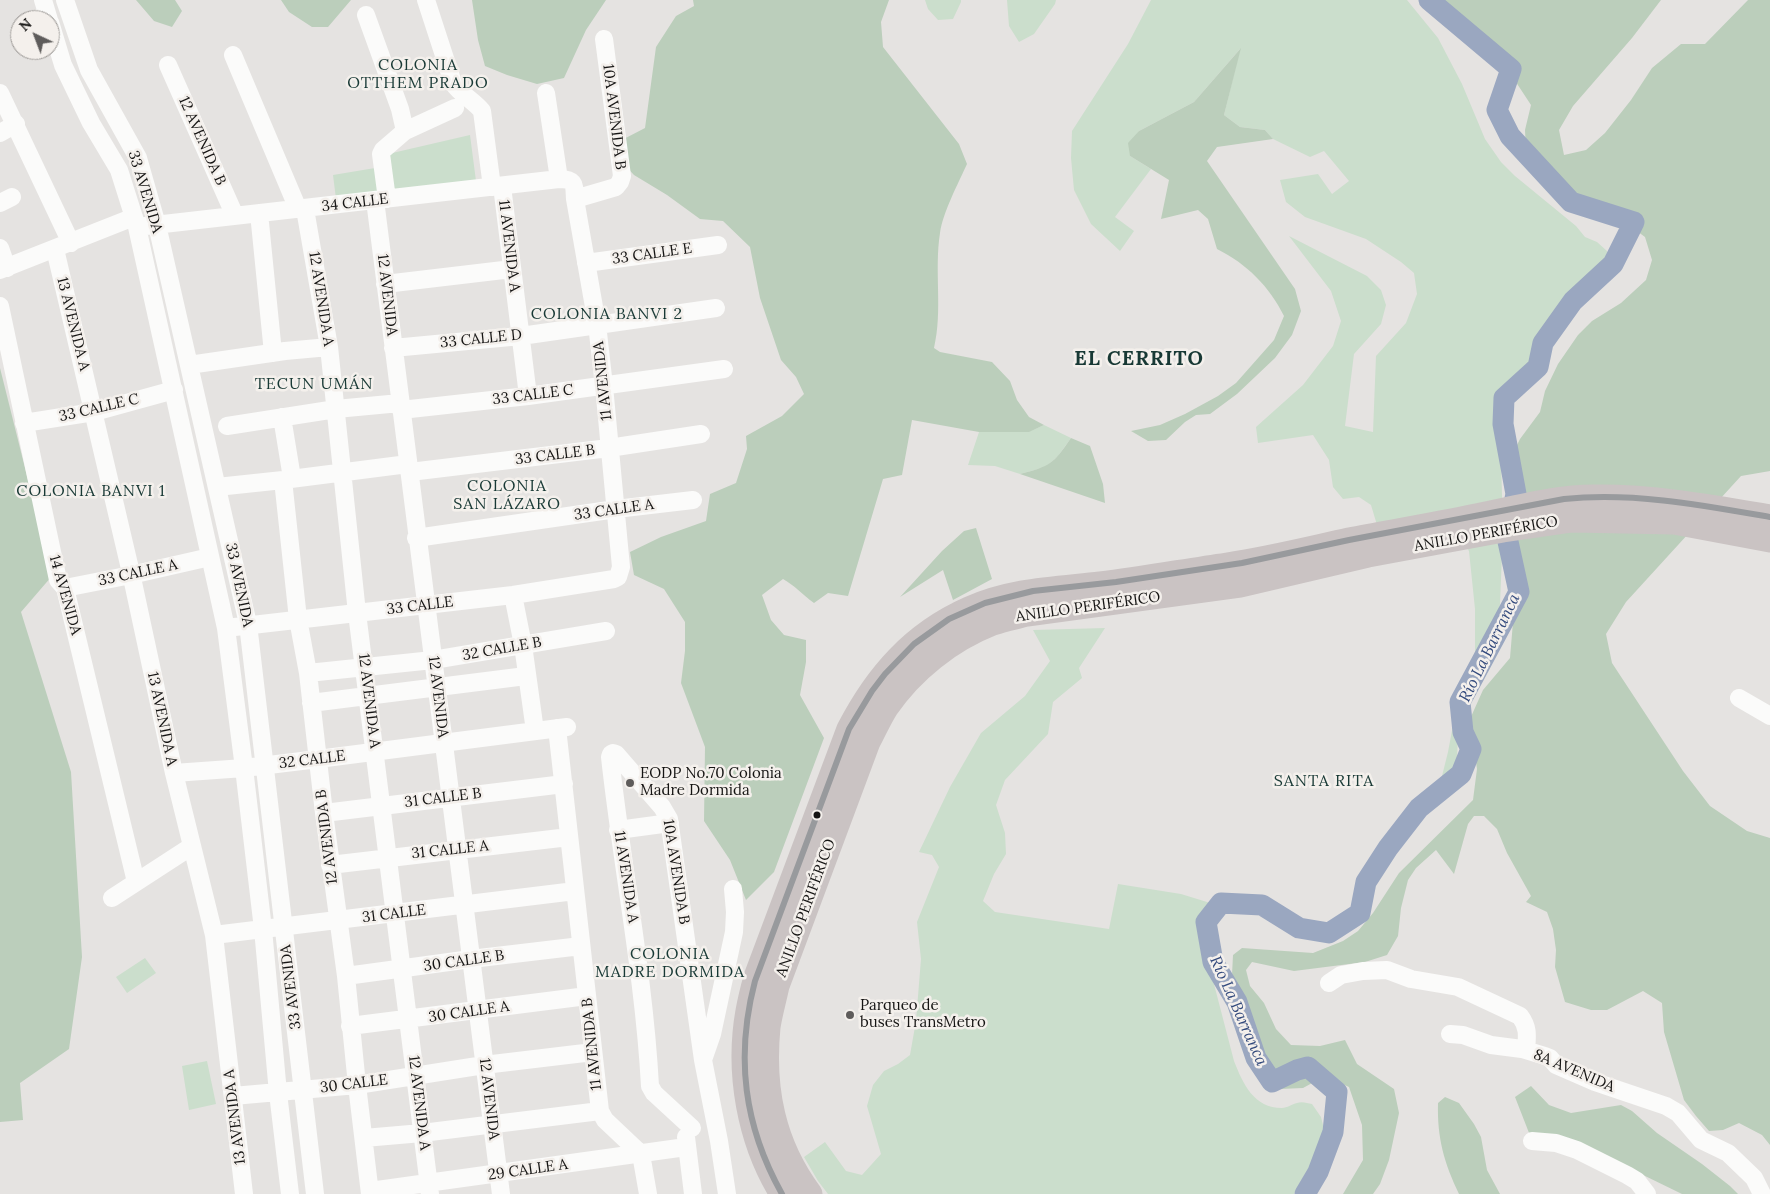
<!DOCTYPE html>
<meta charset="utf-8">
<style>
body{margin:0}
#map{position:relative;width:1770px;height:1194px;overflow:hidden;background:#e5e3e1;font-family:Lora,serif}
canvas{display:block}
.north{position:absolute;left:10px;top:10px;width:50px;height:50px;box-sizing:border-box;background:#f4f0ec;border:1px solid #9b9895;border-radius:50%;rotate:317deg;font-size:14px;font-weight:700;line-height:20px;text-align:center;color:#151413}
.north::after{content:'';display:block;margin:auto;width:18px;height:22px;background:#5e5c5b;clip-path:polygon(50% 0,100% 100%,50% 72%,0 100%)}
</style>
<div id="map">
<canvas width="1770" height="1194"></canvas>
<div class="north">N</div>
</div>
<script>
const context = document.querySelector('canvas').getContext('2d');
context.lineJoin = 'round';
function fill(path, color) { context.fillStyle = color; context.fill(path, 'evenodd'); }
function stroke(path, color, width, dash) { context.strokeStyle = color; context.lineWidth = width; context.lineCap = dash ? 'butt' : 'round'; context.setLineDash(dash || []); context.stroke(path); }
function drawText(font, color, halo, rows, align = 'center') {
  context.font = font + ' Lora,serif'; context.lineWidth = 5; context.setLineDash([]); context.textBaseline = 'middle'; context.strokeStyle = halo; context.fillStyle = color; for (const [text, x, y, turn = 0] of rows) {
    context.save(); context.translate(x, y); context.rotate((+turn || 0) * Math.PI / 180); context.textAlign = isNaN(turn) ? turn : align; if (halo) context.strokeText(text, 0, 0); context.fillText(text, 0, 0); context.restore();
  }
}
const green = new Path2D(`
 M925,0H961V2L953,19L938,20L928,9Z
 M1007,0H1056L1055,4L1034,34L1019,42L1009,26Z
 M1151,0H1407L1438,38L1462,84L1485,139L1501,162L1515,176L1576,226L1585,237L1597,242L1607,251L1606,271L1598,288L1542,341L1503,405L1500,424L1503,530L1500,604L1494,647L1481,668L1466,702L1458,737L1457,757L1450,780L1435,804L1448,752L1459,693L1475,652V609L1469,551L1459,537L1377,525L1371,505L1359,497L1343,499L1333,487L1329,460L1313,435L1258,443L1256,427L1303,385L1333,346L1341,321L1331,291L1289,236L1367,276L1381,290L1386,305L1381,324L1354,354L1345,426L1373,432L1376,356L1406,323L1417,294L1414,273L1401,262L1366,239L1305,217L1286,202L1280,180L1318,174L1332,194L1349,181L1324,151L1310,157L1273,139L1265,130L1240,127L1224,115L1240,49L1194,102L1139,131L1130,156L1151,169L1115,217L1134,231L1120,251L1091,224L1074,190L1071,158L1072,131L1128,44Z
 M470,135L476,181L393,192L388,154Z
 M381,167L382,195L336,199L333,175Z
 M1044,425L1071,438L1058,456L1046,467L1020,474L995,466L968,465L979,432H1028Z
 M1105,628L1079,668L1082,678L1053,702L1048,734L1005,780L996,805L1005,833L1006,854L994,874L983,901L995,912L1109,929L1118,884L1181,894L1220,906L1208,917L1202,938L1234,1061C1243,1084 1254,1108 1282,1108C1287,1108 1292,1104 1297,1103C1302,1101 1307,1103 1312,1104L1321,1117L1324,1129L1311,1164L1294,1194H828L818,1181L804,1157L825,1142L846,1171L862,1175L881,1154L867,1106L873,1085L884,1071L898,1064L910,1055L916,1021L921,959L917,922L939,867L932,855L919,852L950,787L981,733L1025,696L1050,661L1033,630Z
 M145,958L156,973L127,993L116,977Z
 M207,1061L216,1104L189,1110L182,1066Z`);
const forest = new Path2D(`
 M136,0H175L182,11L172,27L154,21Z
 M281,0H351L328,27H312L289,12Z
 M472,0H606L586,30L564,78L537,84L507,75L485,66L478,40Z
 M693,0H889L881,22L883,47L959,144L967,164C958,184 943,212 940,233C934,271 943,310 934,348L940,352L992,362L1010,381L1017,400L1029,417L1044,425L1029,432H979L912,420L902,475L883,479L848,596L828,593L814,603C803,595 794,585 783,579L762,595L771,620L784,635L806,640V662L800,695L824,738L774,872L746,900L730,860L704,821L705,747L681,683L685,651V622L664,589L634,575L630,552L661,537L706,521L710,494L736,483L747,449L746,436L782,416L804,394L796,377L781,360L760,298L750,247L723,221L700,219L667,195L634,175L616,156L618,142L645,128L656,47L676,16L694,6Z
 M1429,0H1661L1632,38L1573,106L1559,130L1564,155L1586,150L1605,133L1631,100L1652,68L1681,44H1705L1748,0H1770V471L1741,476L1626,602L1606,634L1612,663L1683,771L1710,806L1747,831L1770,838V1145L1762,1135L1739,1123L1723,1130L1709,1131L1696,1116L1684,1100L1664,1032L1662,1003L1643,991L1607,1010H1591L1565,1002L1555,967L1556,950L1553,929L1547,912L1526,902L1531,896L1507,853L1497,829L1484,816H1474L1468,824L1454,874L1436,850L1416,868L1408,880L1401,908L1398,936L1387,955L1365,962L1294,971L1252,962L1246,970L1250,986L1264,1003L1276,1029L1291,1045L1320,1046L1345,1040L1357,1064L1394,1089L1399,1113L1389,1160L1380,1184L1373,1194H1343L1363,1160L1362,1125L1349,1087L1325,1076L1303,1088L1280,1089L1261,1071L1253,1056L1232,975L1233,955L1242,948L1313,953L1343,941L1358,931L1373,913L1399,873L1473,800L1477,769L1470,719L1483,690L1510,658L1514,610L1519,516L1513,453L1520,439L1540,412L1545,391L1558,364L1578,335L1592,321L1621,303L1646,280L1652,260L1645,237L1618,217L1587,207L1561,182L1541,171L1526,151L1525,130L1531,105L1508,70Z
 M1241,48L1224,115L1240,127L1265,130L1273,139L1217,147L1207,161L1295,289L1301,311L1292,335L1275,358L1237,394L1210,414L1196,415L1185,422L1166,440L1148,441L1131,431L1160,425L1185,414L1218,396L1236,383L1274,340L1284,316C1269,286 1247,264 1217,249L1208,219L1198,210L1161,219L1169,180L1130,156L1128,143L1139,131L1194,102Z
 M0,368L52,576L21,612L71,772L82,957L69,1049L20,1083L23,1120L0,1122Z
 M1071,438L1090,446L1103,484L1105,503L1020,474C1051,466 1053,464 1071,438Z
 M976,528L992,579L953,600L943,570L900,597L942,551L964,531Z
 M1531,1086L1549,1105L1571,1113L1621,1105L1632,1111L1657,1133L1702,1164L1730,1186L1738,1194H1682L1641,1174L1531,1138L1515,1097Z
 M1445,1097L1459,1103L1474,1124L1481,1137L1487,1170L1500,1194H1459C1444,1163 1437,1138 1438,1103Z`);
const river = new Path2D(`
 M1305,1194L1318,1172L1333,1132L1337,1092L1308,1067L1297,1070L1272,1082L1256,1058L1237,1002L1213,962L1206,922L1221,903L1262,905L1299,928L1329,933L1360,913L1366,882L1388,848L1419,808L1461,774L1471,749L1463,732L1460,702L1519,592L1507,537L1516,494L1503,424L1504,398L1538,367L1543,343L1573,301L1613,264L1634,222L1571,202L1510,136L1497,110L1511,69L1429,0`);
const minor = new Path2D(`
 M43,0L49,20
 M65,0L89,70L138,158L157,225L248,624L315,1194
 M426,0L453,83C461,95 473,100 482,111L492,187
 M366,15L400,109L405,131
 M50,22L63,65L91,123L119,170L137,227L226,628L244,768L263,929L278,1093L290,1194
 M233,55L298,209
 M168,65L235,216
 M0,93L71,243
 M546,93L559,179
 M0,133L16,124
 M502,186L528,396
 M387,199L381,154L383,150L405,131L455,108
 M575,199L616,187L620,182L622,176L604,39
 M375,200L501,1194
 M0,203L12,197
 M305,209L329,347L357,613L430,1194
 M259,213L273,353
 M137,227L559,179C576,179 574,185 575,199L597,324L604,386L621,567L618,577L614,579L513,595L226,628
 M0,248L7,268
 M55,249L131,573L174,773L214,935L244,1194
 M586,263L718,245
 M0,270L134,217
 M385,284L512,269
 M0,306L58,580L65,588L136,882
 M393,348L521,336L716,308
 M189,365L285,351L329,347
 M401,410L528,396L724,369
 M282,417L292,478
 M24,423L94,412L174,390
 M227,426L336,409L400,403
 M410,472L609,448L701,434
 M283,480L298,619L308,673L324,813L346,976L357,1085L370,1194
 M217,487L283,480L408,464
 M416,538L616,509L693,500
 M65,588L131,575L210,557
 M513,595L523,645L535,731
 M308,673L433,660L606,631
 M1739,698L1770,716
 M311,703L526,676
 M557,728L600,1111L605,1120L641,1154L648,1194
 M174,773L244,768L318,759L567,727
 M324,813L564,784
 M618,830L670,823
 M330,865L569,837
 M112,898L192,846
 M214,935L575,891
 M346,976L471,959L581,946
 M1329,983L1341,975L1363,971L1387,970L1411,979L1458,987L1520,1016C1529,1028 1527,1037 1526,1050
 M350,1026L587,996
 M1450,1034L1463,1035L1491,1045L1522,1049L1545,1056L1550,1058L1556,1065L1595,1082L1666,1106L1678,1113L1701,1140L1728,1153L1754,1178L1762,1194
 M704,1057L712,1034L734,932L735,912L733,889
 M233,1096L357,1085L484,1065L593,1052
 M692,1128L654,1093L650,1086C644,975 622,867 610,757L611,754L613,753L616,754L662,807L669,819L703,1060L719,1141L727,1194
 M686,1137L693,1194
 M364,1138L422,1133L600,1111
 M1532,1141L1556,1143L1577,1150L1627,1175L1637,1181L1647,1194
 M370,1191L686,1147`);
const highway = new Path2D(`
 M782,1194C749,1141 737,1072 748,1011C750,1000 753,988 756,977L849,729C877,675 913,634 969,609C1011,590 1055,589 1100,584C1142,579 1185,571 1227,565C1268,559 1308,549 1349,540C1391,532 1433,525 1476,516C1514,509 1554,497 1593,497C1652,496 1712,507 1770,517
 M810,1194C773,1144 762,1089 768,1027C770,1014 774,1000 777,986L868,742C874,731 879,719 886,708C912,670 950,640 993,623C1004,619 1016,617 1027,614L1240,585L1368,555L1503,530L1572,520L1674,522L1770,540`);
const bus1 = new Path2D(`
 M782,1194C744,1126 735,1057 755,981L849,729L872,691L885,674L914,644L949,619L985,603L1033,591L1116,582L1242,563L1349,540L1564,499C1633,492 1702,505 1770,517`);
const markers = [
 [630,783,5,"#5e5c5b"],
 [817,815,4.5,"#151413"],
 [850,1015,5,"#5e5c5b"]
];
const streetNames = [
 ["10A AVENIDA B",614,117,83],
 ["12 AVENIDA B",202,141,66],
 ["33 AVENIDA",145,192,73],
 ["34 CALLE",355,203,-7],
 ["11 AVENIDA A",509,246,83],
 ["33 CALLE E",652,254,-8],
 ["12 AVENIDA",387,295,83],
 ["12 AVENIDA A",321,299,81],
 ["13 AVENIDA A",73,324,76],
 ["33 CALLE D",481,339,-6],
 ["11 AVENIDA",603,381,-96],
 ["33 CALLE C",533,395,-7],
 ["33 CALLE C",99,408,-13],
 ["33 CALLE B",555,455,-7],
 ["33 CALLE A",614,510,-8],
 ["ANILLO PERIFÉRICO",1486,534,-10],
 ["33 CALLE A",138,573,-12],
 ["33 AVENIDA",239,585,78],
 ["14 AVENIDA",65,595,74],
 ["33 CALLE",420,606,-7],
 ["ANILLO PERIFÉRICO",1088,607,-8],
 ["32 CALLE B",502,649,-10],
 ["12 AVENIDA",438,697,83],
 ["12 AVENIDA A",369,701,83],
 ["13 AVENIDA A",162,719,78],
 ["32 CALLE",312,760,-7],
 ["31 CALLE B",443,798,-7],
 ["12 AVENIDA B",327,837,-97],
 ["31 CALLE A",450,850,-6],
 ["10A AVENIDA B",676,872,81],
 ["11 AVENIDA A",626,877,81],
 ["ANILLO PERIFÉRICO",806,908,-70],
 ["31 CALLE",394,914,-7],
 ["30 CALLE B",464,961,-8],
 ["33 AVENIDA",291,987,-97],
 ["30 CALLE A",469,1012,-8],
 ["11 AVENIDA B",592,1044,-96],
 ["8A AVENIDA",1574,1071,23],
 ["30 CALLE",354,1084,-7],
 ["12 AVENIDA",489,1099,83],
 ["12 AVENIDA A",419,1103,83],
 ["13 AVENIDA A",235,1117,-97],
 ["29 CALLE A",528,1170,-8]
];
const poiNames = [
 ["EODP No.70 Colonia",640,774],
 ["Madre Dormida",640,791],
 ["Parqueo de",860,1006],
 ["buses TransMetro",860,1023]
];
const neighbourhoodNames = [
 ["COLONIA",418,65],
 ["OTTHEM PRADO",418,83],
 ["COLONIA BANVI 2",607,314],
 ["TECUN UMÁN",314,384],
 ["COLONIA",507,486],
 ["SAN LÁZARO",507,504],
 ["COLONIA BANVI 1",91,491],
 ["SANTA RITA",1324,781],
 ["COLONIA",670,954],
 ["MADRE DORMIDA",670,972]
];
const waterNames = [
 ["Río La Barranca",1490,648,-64],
 ["Río La Barranca",1238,1011,66]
];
const districtNames = [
 ["EL CERRITO",1139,359]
];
fill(green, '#cbdecc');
fill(forest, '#bbcebb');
stroke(river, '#9aa7c0', 21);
stroke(minor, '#fbfbfa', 18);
stroke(highway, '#cac3c3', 25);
stroke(bus1, '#989a9d', 6);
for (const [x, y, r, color] of markers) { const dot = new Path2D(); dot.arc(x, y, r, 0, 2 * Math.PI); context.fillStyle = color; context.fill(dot); stroke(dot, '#f4f0ec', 2); }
drawText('15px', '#151413', '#f4f0ec', streetNames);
drawText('15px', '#151413', '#f4f0ec', poiNames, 'left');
context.letterSpacing = '1px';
drawText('16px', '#183935', '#f4f0ec', neighbourhoodNames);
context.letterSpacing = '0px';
drawText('italic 16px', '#32497c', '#f4f0ec', waterNames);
context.letterSpacing = '1px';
drawText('bold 20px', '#183935', '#f4f0ec', districtNames);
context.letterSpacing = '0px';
</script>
